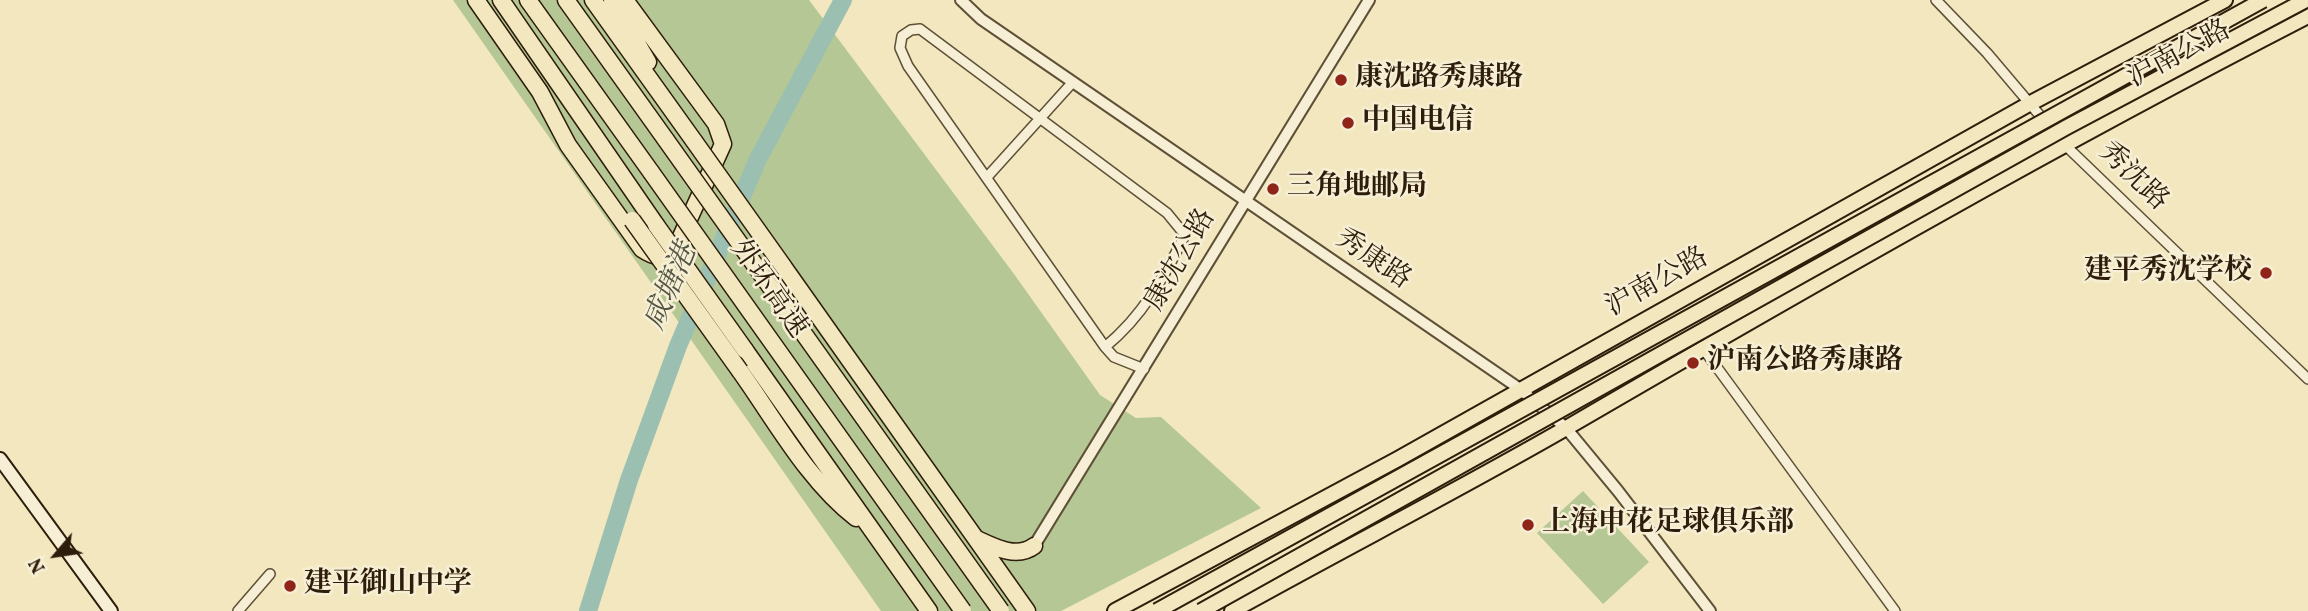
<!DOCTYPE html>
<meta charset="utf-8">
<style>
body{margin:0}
#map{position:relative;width:2308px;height:611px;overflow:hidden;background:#f2e7be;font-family:Vollkorn,serif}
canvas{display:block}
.north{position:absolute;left:21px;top:520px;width:70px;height:70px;-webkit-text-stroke:5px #f7efd5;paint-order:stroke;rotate:241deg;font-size:19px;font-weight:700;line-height:28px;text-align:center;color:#2d1d0a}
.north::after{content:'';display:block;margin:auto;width:24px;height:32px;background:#2d1d0a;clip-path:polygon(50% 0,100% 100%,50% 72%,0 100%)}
</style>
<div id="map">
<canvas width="2308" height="611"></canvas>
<div class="north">N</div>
</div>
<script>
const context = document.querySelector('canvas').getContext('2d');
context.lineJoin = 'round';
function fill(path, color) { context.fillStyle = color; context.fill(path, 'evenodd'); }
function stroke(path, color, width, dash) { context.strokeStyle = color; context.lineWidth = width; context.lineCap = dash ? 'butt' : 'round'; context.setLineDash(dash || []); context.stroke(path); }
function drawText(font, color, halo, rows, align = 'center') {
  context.font = font + ' Vollkorn,"Noto Serif SC",serif'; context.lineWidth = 5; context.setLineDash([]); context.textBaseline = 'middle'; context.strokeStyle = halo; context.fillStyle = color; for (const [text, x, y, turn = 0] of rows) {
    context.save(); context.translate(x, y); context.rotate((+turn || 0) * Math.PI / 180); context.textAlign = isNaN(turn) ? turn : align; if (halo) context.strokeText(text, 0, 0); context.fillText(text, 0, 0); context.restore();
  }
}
const green = new Path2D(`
 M453,0H809L1014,274L1100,395L1136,418L1161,417L1261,508L1061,611H881Z
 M1583,491L1649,562L1603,604L1537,533Z`);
const river = new Path2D(`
 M588,611L629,480L678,346L758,159L843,0`);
const minor = new Path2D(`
 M1936,0L1987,53L2064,144L2308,379
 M988,176L1072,83
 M1105,347L908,66L900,48L902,36L911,30L920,29L1167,213L1185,235C1164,277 1143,316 1105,347L1114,357L1144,369
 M1702,347L1895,611
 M238,611L270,574`);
const tertiary = new Path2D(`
 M961,0L981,19L1520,389L1566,428L1618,491L1710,611
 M1034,546L1369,0`);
const secondary = new Path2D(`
 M0,459L111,611`);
const primary = new Path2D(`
 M1115,611L1398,459L2029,104L2225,0
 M1232,611C1343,549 1457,491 1568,427C1812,285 2057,145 2308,16`);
const motorway = new Path2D(`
 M476,0L540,92L568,145L642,249C654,257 662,259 675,250L723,144L716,124L625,0
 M501,0L656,225
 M528,0L651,172
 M566,0L666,140
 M593,0L694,141
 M612,0L648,62
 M783,266L1027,611
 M745,350L929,611
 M740,371C775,420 808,481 856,518
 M977,539C994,547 1017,559 1034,546`);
const primaryBridge = new Path2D(`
 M1157,611L2263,0
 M1201,611L2067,127L2306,0`);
const motorwayBridge = new Path2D(`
 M666,140L1001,611
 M694,141L783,266
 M651,172L963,611
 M632,220L740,371
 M656,225L745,350`);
const markers = [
 [1341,80,7,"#8f2418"],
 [1348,123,7,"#8f2418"],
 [1273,189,7,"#8f2418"],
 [2266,273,7,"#8f2418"],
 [1693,363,7,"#8f2418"],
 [1528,525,7,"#8f2418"],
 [290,586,7,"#8f2418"]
];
const streetNames = [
 ["沪南公路",2180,56,-28],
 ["秀沈路",2132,178,44],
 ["康沈公路",1182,261,-60],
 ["秀康路",1372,261,34],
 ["沪南公路",1658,284,-29],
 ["外环高速",767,290,55]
];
const poiNames = [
 ["康沈路秀康路",1355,80],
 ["中国电信",1362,123],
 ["三角地邮局",1287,189],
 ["建平秀沈学校",2252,273,"right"],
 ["沪南公路秀康路",1707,363],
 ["上海申花足球俱乐部",1542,525],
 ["建平御山中学",304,586]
];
const waterNames = [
 ["咸塘港",673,288,-67]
];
fill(green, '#b5c795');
stroke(river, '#9bc0b1', 18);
stroke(minor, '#5e5037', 12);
stroke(tertiary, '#5e5037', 14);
stroke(secondary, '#2d1d0a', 16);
stroke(primary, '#2d1d0a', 18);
stroke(motorway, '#2d1d0a', 19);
stroke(minor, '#f7efd5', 9);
stroke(tertiary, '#f7efd5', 10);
stroke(secondary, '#f7efd5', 12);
stroke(primary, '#f2e7be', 14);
stroke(motorway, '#f2e7be', 16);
stroke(primaryBridge, '#2d1d0a', 18, []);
stroke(motorwayBridge, '#2d1d0a', 19, []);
stroke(primaryBridge, '#f2e7be', 14);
stroke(motorwayBridge, '#f2e7be', 16);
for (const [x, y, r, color] of markers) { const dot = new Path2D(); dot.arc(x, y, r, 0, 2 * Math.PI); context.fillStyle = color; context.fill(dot); stroke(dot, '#f7efd5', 2.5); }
drawText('28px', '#2d1d0a', '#f7efd5', streetNames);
drawText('bold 28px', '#2d1d0a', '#f7efd5', poiNames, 'left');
drawText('italic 30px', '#545644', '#f7efd5', waterNames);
</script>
